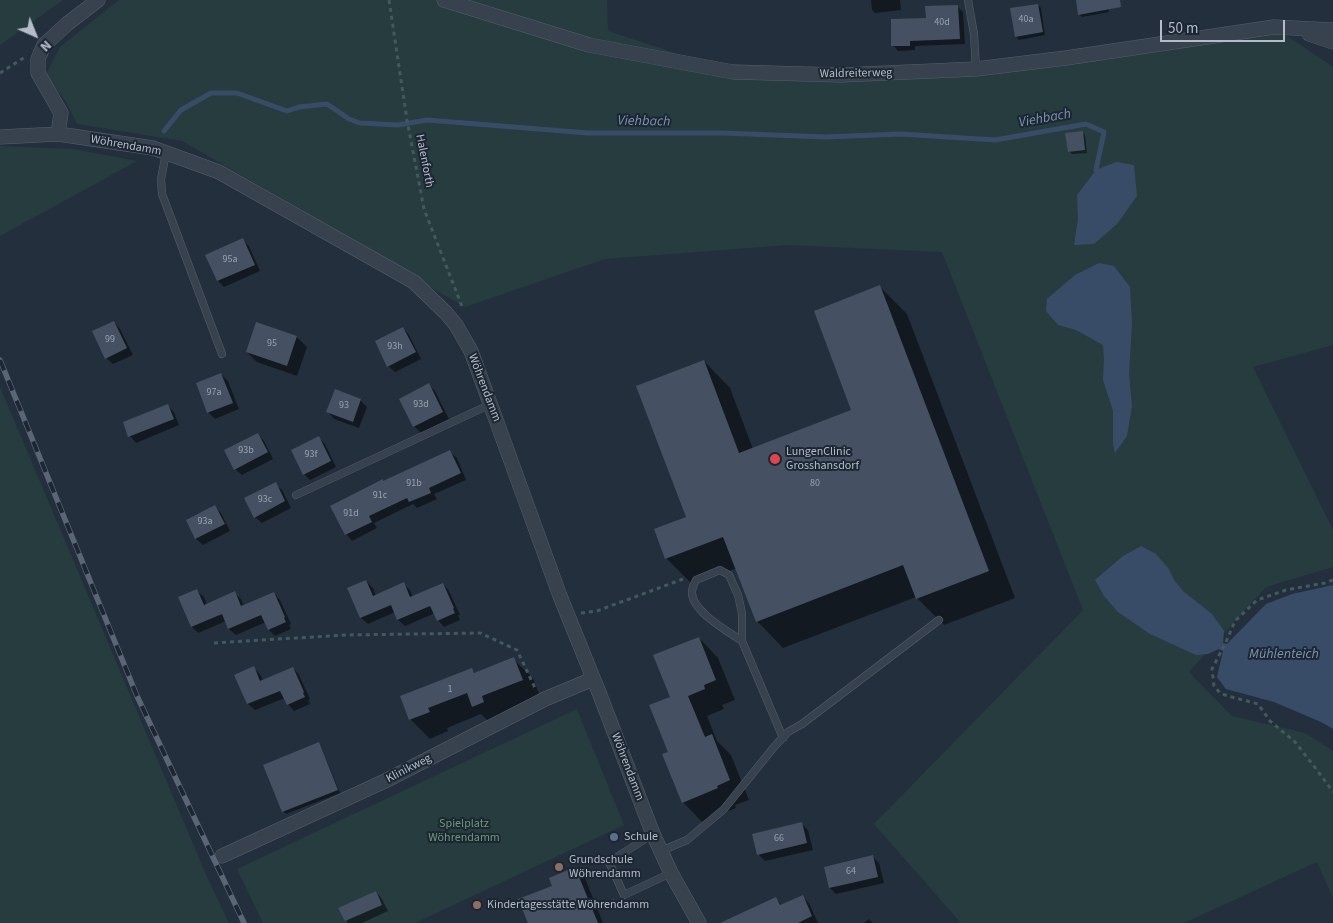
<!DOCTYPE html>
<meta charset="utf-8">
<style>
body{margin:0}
#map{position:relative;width:1333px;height:923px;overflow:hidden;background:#242f3e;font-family:"Source Sans 3",sans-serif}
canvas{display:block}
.north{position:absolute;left:10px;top:10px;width:50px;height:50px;-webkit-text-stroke:4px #1d2633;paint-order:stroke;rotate:136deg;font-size:14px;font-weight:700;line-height:20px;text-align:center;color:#b4bcc9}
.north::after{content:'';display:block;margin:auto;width:18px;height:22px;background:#b4bcc9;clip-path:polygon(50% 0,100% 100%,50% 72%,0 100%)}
.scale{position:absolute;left:1160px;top:20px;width:125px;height:22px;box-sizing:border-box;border:2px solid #b4bcc9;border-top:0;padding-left:6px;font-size:15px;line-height:18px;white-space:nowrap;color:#b4bcc9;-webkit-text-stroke:4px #1d2633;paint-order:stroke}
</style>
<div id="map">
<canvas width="1333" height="923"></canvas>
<div class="north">N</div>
<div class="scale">50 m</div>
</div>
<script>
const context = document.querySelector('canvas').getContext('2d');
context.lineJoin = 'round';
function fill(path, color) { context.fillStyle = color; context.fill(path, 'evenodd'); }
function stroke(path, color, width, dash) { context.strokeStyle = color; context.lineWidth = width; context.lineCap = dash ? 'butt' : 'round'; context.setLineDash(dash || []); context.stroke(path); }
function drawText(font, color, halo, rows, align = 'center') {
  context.font = font + ' "Source Sans 3",sans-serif'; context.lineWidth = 4; context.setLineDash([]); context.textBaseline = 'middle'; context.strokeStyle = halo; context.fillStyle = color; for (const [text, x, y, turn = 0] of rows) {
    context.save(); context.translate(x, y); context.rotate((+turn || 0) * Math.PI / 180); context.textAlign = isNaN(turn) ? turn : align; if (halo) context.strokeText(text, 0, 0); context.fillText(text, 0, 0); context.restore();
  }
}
const green = new Path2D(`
 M0,0H63L0,45Z
 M119,0H607L608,31L733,72L976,69L1274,27L1333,67V345L1253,367L1333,530V567L1266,587L1189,672L1232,716L1305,733L1333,751V898L1317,862L1184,923H961L874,824L1083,610L942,252L788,245L605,259L465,307L435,290L404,269L182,141L77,124L65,100L45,76L60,47Z
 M0,146L73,149L137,161L0,236Z
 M0,387L207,877L229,923H0Z
 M577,709L624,825L415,923H263L237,869Z`);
const water = new Path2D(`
 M1116,162L1134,165L1137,196L1117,224L1094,244L1074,245L1078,219L1077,195L1096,170Z
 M1099,263L1114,266L1130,287L1132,323L1129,374L1132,406L1127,436L1115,453L1113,444V411L1103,380L1104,359L1103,345L1076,330L1058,325L1046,311L1047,299L1075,275Z
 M1141,546L1156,554L1169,569L1174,580L1183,591L1212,614L1224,631L1223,643L1227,644L1266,604L1292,594L1333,585V729L1321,722L1274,702L1226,689L1217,677L1223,651L1219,649L1208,654L1196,655L1150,634L1118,612L1104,596L1095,580L1123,556Z`);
const shadow = new Path2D(`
 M871,0H900L901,10L875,13L872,10Z
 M1077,0H1107L1109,12L1082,17L1079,14Z
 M1038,5L1041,8L1045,35L1019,40L1016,37Z
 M958,7L963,12L965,44L915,46V50L898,51L893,45L927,20Z
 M1082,132L1085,135L1087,153L1072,154L1069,151Z
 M242,240L249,246L260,271L224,287L218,281L207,256Z
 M880,287L907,314L1015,598L944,625L916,597L783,648L757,621L737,568L693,585L666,558L687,518L704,361L730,388L753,449L853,411Z
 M114,322L120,329L133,355L113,364L106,358Z
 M257,324L297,337L307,347L297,376L257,362L247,352Z
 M403,328L409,335L421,359L395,372L388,366Z
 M221,374L228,381L239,409L215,419L208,412Z
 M429,385L435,391L449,419L421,433L414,426Z
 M360,400L367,407L359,428L334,419L328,412Z
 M167,405L174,412L179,425L136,443L130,436Z
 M258,434L264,441L273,459L242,475L235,469Z
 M319,438L325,444L336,467L310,480L304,474Z
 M450,452L457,458L466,480L434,494L437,499L417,508L413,504L374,523L377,528L352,541L346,534L384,482Z
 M275,484L282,490L291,508L262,523L255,517Z
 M215,507L221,513L230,531L203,545L196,539L187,520Z
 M366,581L373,588L376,596L403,584L410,590L413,597L443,584L449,591L460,615H458L460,620L444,627L438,620L435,613L405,626L398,620L395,612L368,624L361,618L349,589Z
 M197,591L204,597L207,605L234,593L241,599L244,606L274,593L280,600L291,624L289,625L291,629L275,636L269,630L266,622L236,635L229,629L226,621L198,633L192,627L180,598Z
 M699,638L718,658L735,700L722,705L724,709L707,716L717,741L731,755L749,800L735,805L736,808L702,822L683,802L669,753L672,698Z
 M513,659L533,678L541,699L493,726L481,714L447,728L448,731L430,739L410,719L471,669L475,673Z
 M253,668L260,674L263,681L293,668L299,675L310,699L308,700L310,704L294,711L288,704L285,698L255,710L248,704L236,675Z
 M319,744L321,747L340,793L286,814L283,811Z
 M801,823L808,830L813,850L765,861L759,855L754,835Z
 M873,857L879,863L884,883L836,894L830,888L825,868Z
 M575,869L585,878L603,923H529L554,886Z
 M376,892L382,899L388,911L362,923H348L340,908Z
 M802,896L809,903L818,923H733L776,899L782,905Z
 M869,919L873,923H864Z`);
const stream = new Path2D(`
 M164,131L181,110L211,93H237L287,111L299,107L327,104L349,119L360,123L398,125L427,120L588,133H723L825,137L901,134L995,140L1086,124L1104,132L1096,170`);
const building = new Path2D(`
 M1076,0H1120L1121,7L1078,15Z
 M1038,4L1043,32L1015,37L1010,8Z
 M958,5L960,39L910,41V46H891V19L926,18L925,6Z
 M1083,131L1085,150L1068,152L1065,133Z
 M243,238L255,265L217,281L205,255Z
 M880,285L989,571L916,599L903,565L756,622L723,537L665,559L654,529L686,517L636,386L704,360L739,453L851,410L814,311Z
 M114,321L127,348L105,359L92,331Z
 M256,322L297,336L287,366L246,352Z
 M403,327L416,352L387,367L375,341Z
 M221,373L233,403L207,413L196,383Z
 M429,383L443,412L413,427L399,399Z
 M335,389L361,399L353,422L326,412Z
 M168,404L174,419L128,437L123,422Z
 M258,433L268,452L234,470L224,450Z
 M319,436L331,461L303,475L291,450Z
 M450,450L461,473L429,488L431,493L409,502L407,498L369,516L372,522L345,535L330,506L383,479V481Z
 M276,482L285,501L254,518L244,498Z
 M215,505L225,524L195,539L186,520Z
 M366,580L373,596L404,582L410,597L443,583L454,608L453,609L455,613L437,621L430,606L397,620L391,605L360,618L347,588Z
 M197,589L204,605L235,591L241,606L274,592L285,617L284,618L286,622L268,630L261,615L228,629L222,614L191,627L178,597Z
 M699,637L716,680L704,685L705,689L688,696L705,737L712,734L730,780L717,786L718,788L682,803L662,754L668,752L649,705L670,697L653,655Z
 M514,657L523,680L482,696L484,702L472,707L467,693L428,708L430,712L409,720L400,696L472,668L474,673Z
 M254,666L260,681L293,667L304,692L303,693L305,697L287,705L280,691L247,704L234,675Z
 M319,742L338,790L282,812L263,765Z
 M802,822L807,843L757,855L752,834Z
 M873,855L878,877L829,888L824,867Z
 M575,867L598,923H528L518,899L552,886L549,878Z
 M376,891L382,905L345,921L338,908Z
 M803,895L812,916L798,923H720L776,897L780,905Z`);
const path = new Path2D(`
 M389,0L407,120L424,209L463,309
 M0,73L25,57
 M1333,580L1325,583L1286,590L1257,600L1235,621L1226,642L1212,669L1214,686L1220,693L1228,696L1258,704L1270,721L1295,742L1317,770L1333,792
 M581,613L597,611L683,579
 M214,643L345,635L480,633L517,650L536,690
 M606,904L614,900`);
const service = new Path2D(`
 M968,0L974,34L976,69
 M166,153L161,179L162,194L222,354
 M296,495L491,404
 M742,641C729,632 691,611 692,592C692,588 694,584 696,580L720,570L729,575L738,595L742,613V641L783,738
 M653,834L609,862L624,895L671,873
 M661,851L687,840L724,809L774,747L788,732L802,724L939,620`);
const minor = new Path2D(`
 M444,0L589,45L733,72L841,75L976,69L1066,58L1274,27L1333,30
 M1309,34L1333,42
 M58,134L61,113L38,73V59L44,45L67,24L98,0
 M0,137L58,134L153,148L219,172L414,282L446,313L456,325L471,351L560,596L600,695L653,834L671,873L699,923
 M222,856L385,781L545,699L593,679`);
const rail = new Path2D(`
 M0,360L137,696L244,923`);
const markers = [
 [775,459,6,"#e0444e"],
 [614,837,5,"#5c6f8a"],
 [559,867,5,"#8d6e63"],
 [477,905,5,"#8d6e63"]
];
const numberNames = [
 ["40a",1026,20],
 ["40d",942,23],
 ["95a",230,260],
 ["99",110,340],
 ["95",272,344],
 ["93h",395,347],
 ["97a",214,393],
 ["93d",421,405],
 ["93",344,406],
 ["93b",246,451],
 ["93f",311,455],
 ["91b",414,484],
 ["80",815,484],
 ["91c",380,496],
 ["93c",265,500],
 ["91d",351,514],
 ["93a",205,522],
 ["1",450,690],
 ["66",779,839],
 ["64",851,872]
];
const streetNames = [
 ["Waldreiterweg",856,74,-1],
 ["Wöhrendamm",126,146,10],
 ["Halenforth",424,161,79],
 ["Wöhrendamm",484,388,69],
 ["Wöhrendamm",627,767,69],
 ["Klinikweg",409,769,-27]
];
const poiNames = [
 ["LungenClinic",786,452],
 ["Grosshansdorf",786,466],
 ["Schule",624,837],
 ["Grundschule",569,860],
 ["Wöhrendamm",569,874],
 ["Kindertagesstätte Wöhrendamm",487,905]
];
const parkNames = [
 ["Spielplatz",464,824],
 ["Wöhrendamm",464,838]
];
const waterNames = [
 ["Viehbach",1045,119,-10],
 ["Viehbach",644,122,1],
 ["Mühlenteich",1284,655]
];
fill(green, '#263c3f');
fill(water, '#394c67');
fill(shadow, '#0007');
stroke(stream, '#394c67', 5);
fill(building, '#455162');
stroke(service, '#565f6c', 8);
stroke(minor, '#565f6c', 15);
stroke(path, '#44595c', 3, [4, 4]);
stroke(service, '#38414e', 7);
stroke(minor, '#38414e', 14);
stroke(rail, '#5a6575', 5.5);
stroke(rail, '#1d2633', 4, [11]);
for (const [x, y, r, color] of markers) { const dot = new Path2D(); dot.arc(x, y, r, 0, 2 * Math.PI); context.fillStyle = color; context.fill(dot); stroke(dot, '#1d2633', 2); }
drawText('10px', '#98a1af', null, numberNames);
drawText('12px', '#b4bcc9', '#1d2633', streetNames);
drawText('12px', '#b4bcc9', '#1d2633', poiNames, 'left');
drawText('12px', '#6b9a76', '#1d2633', parkNames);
drawText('italic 14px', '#7c92b1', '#1d2633', waterNames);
</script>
